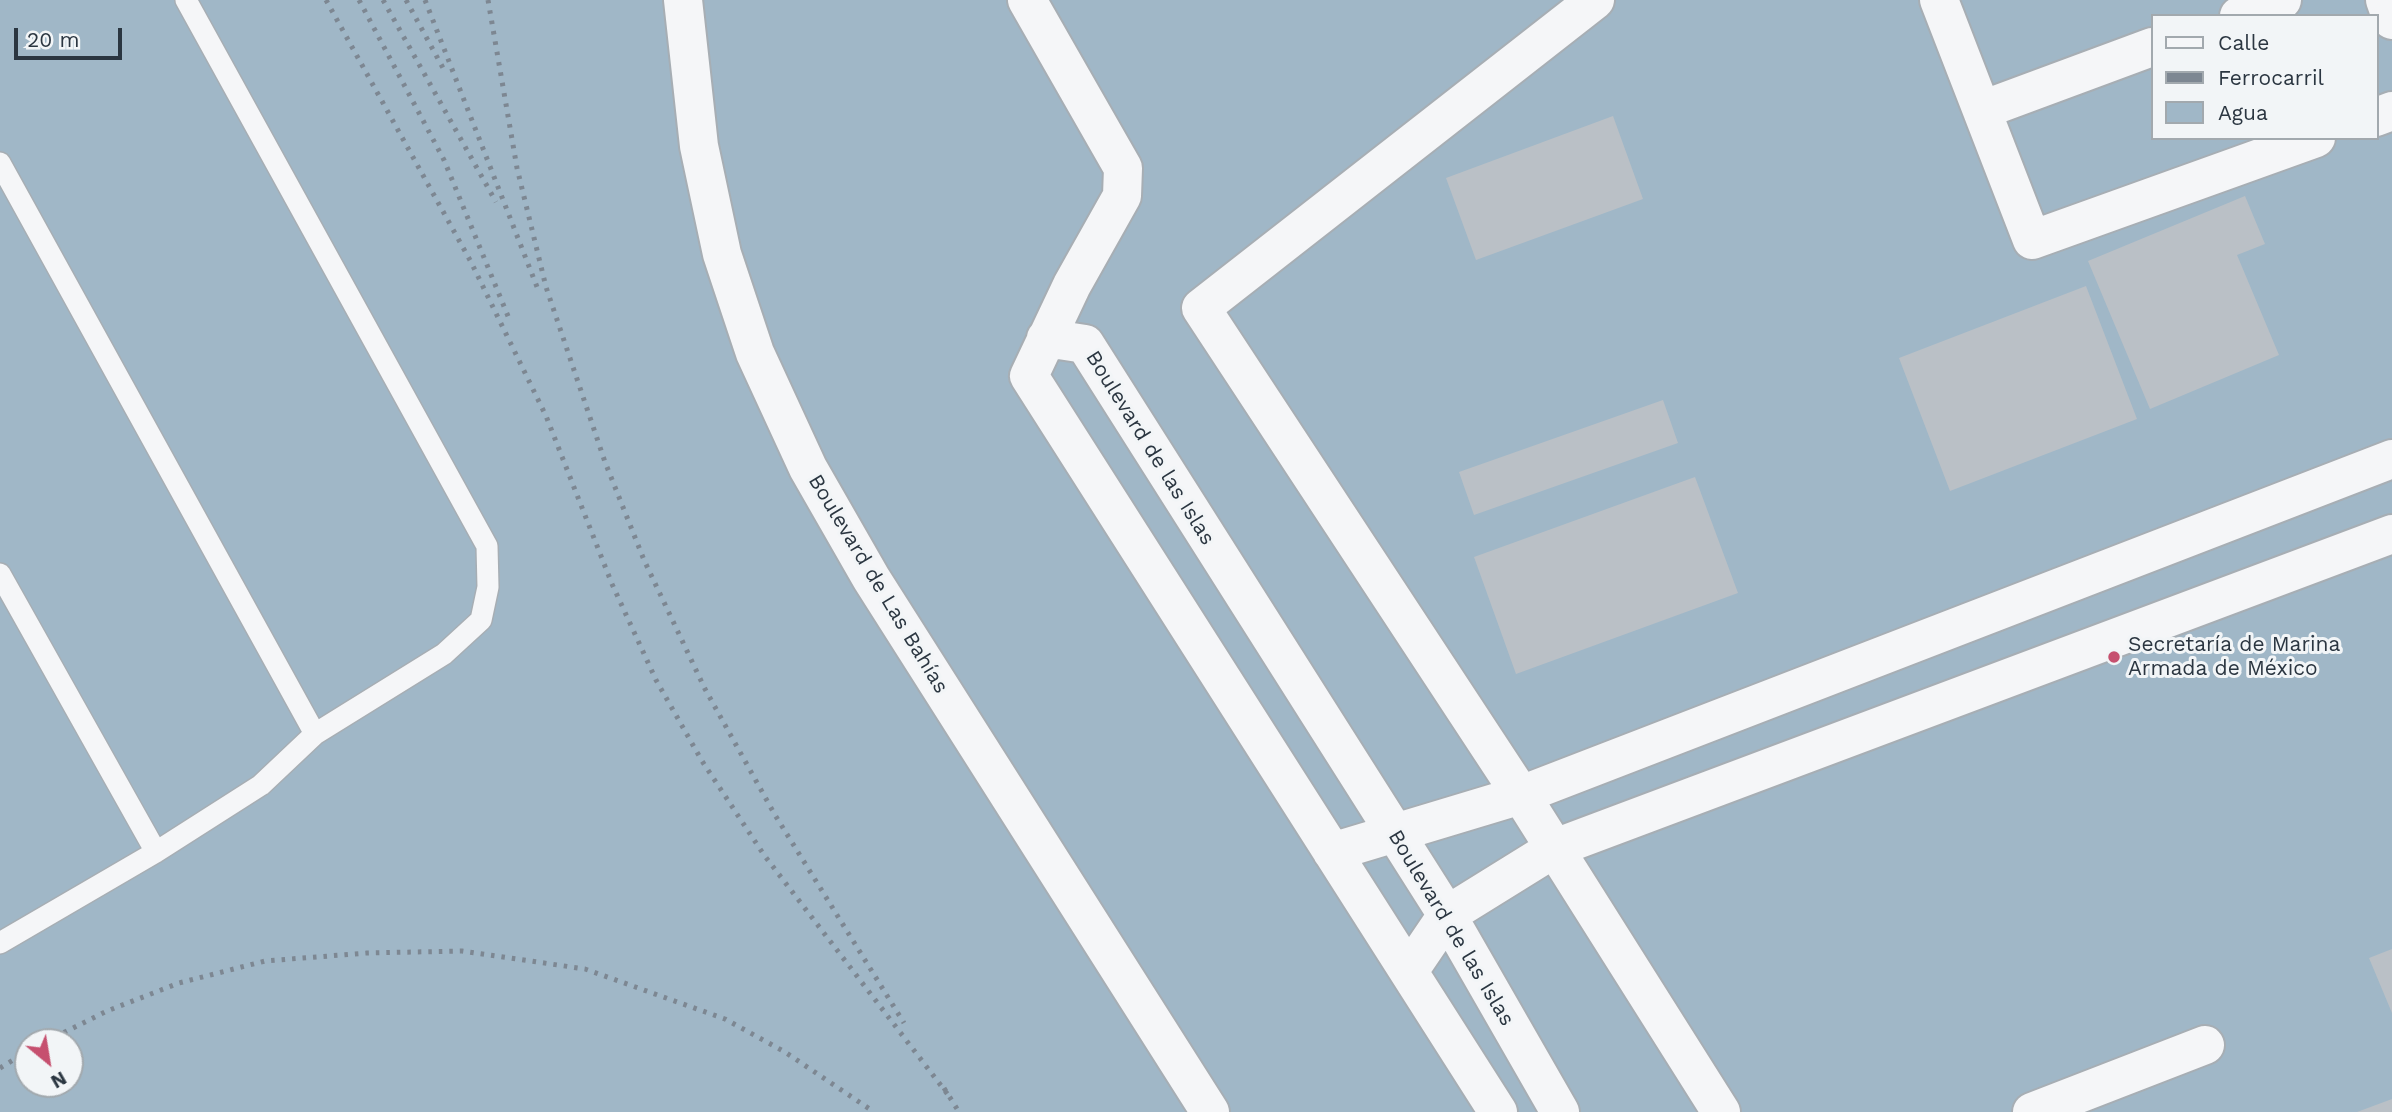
<!DOCTYPE html>
<meta charset="utf-8">
<style>
body{margin:0}
#map{position:relative;width:2392px;height:1112px;overflow:hidden;background:#e2e6ea;font-family:"Work Sans",sans-serif}
canvas{display:block}
.legend{position:absolute;left:2151px;top:14px;width:228px;height:126px;box-sizing:border-box;background:#f2f5f7;border:2px solid #a2a9ae;margin:0;padding:9px 12px;list-style:none;font-size:21px;color:#2b3641}
.legend li{display:flex;align-items:center;gap:14px;height:35px}
.legend b{width:35px;border:2px solid #a2a9ae}
.north{position:absolute;left:14px;top:1028px;width:70px;height:70px;box-sizing:border-box;background:#f2f5f7;border:2px solid #a2a9ae;border-radius:50%;rotate:150deg;font-size:19px;font-weight:700;line-height:28px;text-align:center;color:#2b3641}
.north::after{content:'';display:block;margin:auto;width:24px;height:32px;background:#c6506f;clip-path:polygon(50% 0,100% 100%,50% 72%,0 100%)}
.scale{position:absolute;left:14px;top:28px;width:108px;height:32px;box-sizing:border-box;border:4px solid #2b3641;border-top:0;padding-left:9px;font-size:21px;line-height:24px;white-space:nowrap;color:#2b3641;-webkit-text-stroke:5px #f2f5f7;paint-order:stroke}
</style>
<div id="map">
<canvas width="2392" height="1112"></canvas>
<ul class="legend">
<li><b style="height:9px;background:#f5f6f8"></b>Calle</li>
<li><b style="height:9px;background:#7d8792"></b>Ferrocarril</li>
<li><b style="height:19px;background:#a0b7c7"></b>Agua</li>
</ul>
<div class="north">N</div>
<div class="scale">20 m</div>
</div>
<script>
const c = document.querySelector('canvas').getContext('2d');
c.lineJoin = 'round';
function fill(path, color) { c.fillStyle = color; c.fill(path, 'evenodd'); }
const toPath = rows => new Path2D(rows.map(r => 'M' + r).join(''));
function trace(path, color, width, dash) { c.strokeStyle = color; c.lineWidth = width; c.lineCap = dash ? 'butt' : 'round'; c.setLineDash(dash || []); c.stroke(path); }
function write(font, color, halo, rows, align = 'center') {
  c.font = font + ' "Work Sans",sans-serif'; c.lineWidth = 6; c.setLineDash([]); c.textBaseline = 'middle'; c.strokeStyle = halo; c.fillStyle = color; for (const [text, x, y, turn = 0] of rows) {
    c.save(); c.translate(x, y); c.rotate((+turn || 0) * Math.PI / 180); c.textAlign = isNaN(turn) ? turn : align; if (halo) c.strokeText(text, 0, 0); c.fillText(text, 0, 0); c.restore();
  }
}
const water = toPath([
 [0,0,2392,0,2392,1112,0,1112],
 [2152,16,2376,16,2376,138,2152,138],
 [28,1042,70,1042,70,1084,28,1084]
]);
const building = toPath([
 [1613,116,1643,199,1476,260,1446,178],
 [2245,196,2265,244,2237,255,2279,355,2150,409,2088,261],
 [2086,286,2137,419,1950,491,1899,358],
 [1663,400,1678,443,1474,515,1459,472],
 [1695,477,1738,593,1516,674,1474,557],
 [2392,949,2392,1013,2369,958],
 [2392,1099,2392,1112,2357,1112]
]);
const lane = toPath([
 [0,163,315,734,444,654,481,620,488,587,487,546,186,0],
 [0,574,156,852],
 [0,943,156,852,261,785,315,734]
]);
const street = toPath([
 [683,0,699,146,722,254,755,353,808,468,871,578,1210,1112],
 [1027,0,1123,168,1122,196,1072,285,1029,376,1498,1112],
 [1595,0,1201,308,1521,795,1721,1112],
 [1939,0,2032,240,2316,138],
 [2385,0,2392,20],
 [2239,16,2282,0],
 [1982,110,2152,47],
 [2376,117,2392,111],
 [1046,338,1085,344,1447,915,1560,1112],
 [1332,852,1521,795,2392,459],
 [1409,971,1447,915,1555,848,2392,534],
 [2032,1112,2205,1045]
]);
const rail = toPath([
 [326,0,471,262,546,416,612,584,656,680,702,761,764,855,949,1096],
 [359,0,444,160,510,321],
 [383,0,496,202],
 [406,0,443,68],
 [425,0,539,292],
 [488,0,517,168,546,287,605,462,644,560,705,689,775,815,904,1023],
 [45,1042,107,1011,179,983,265,961,367,953,462,951,585,969,725,1019,785,1052,874,1112],
 [0,1068,28,1051],
 [944,1088,959,1112]
]);
const markers = [
 [2114,657,7,"#c6506f"]
];
const streetNames = [
 ["Boulevard de las Islas",1150,448,58],
 ["Boulevard de Las Bahías",878,584,59],
 ["Boulevard de las Islas",1451,928,59]
];
const poiNames = [
 ["Secretaría de Marina",2128,645],
 ["Armada de México",2128,669]
];
fill(water, '#a0b7c7');
fill(building, '#bac0c6');
trace(lane, '#a7aeb4', 24);
trace(street, '#a7aeb4', 42);
trace(lane, '#f5f6f8', 21);
trace(street, '#f5f6f8', 38);
trace(rail, '#7d8792', 5, [3.5, 7]);
for (const [x, y, r, color] of markers) { const dot = new Path2D(); dot.arc(x, y, r, 0, 2 * Math.PI); c.fillStyle = color; c.fill(dot); trace(dot, '#f2f5f7', 2.5); }
write('21px', '#2b3641', '#f2f5f7', streetNames);
write('21px', '#2b3641', '#f2f5f7', poiNames, 'left');
</script>
